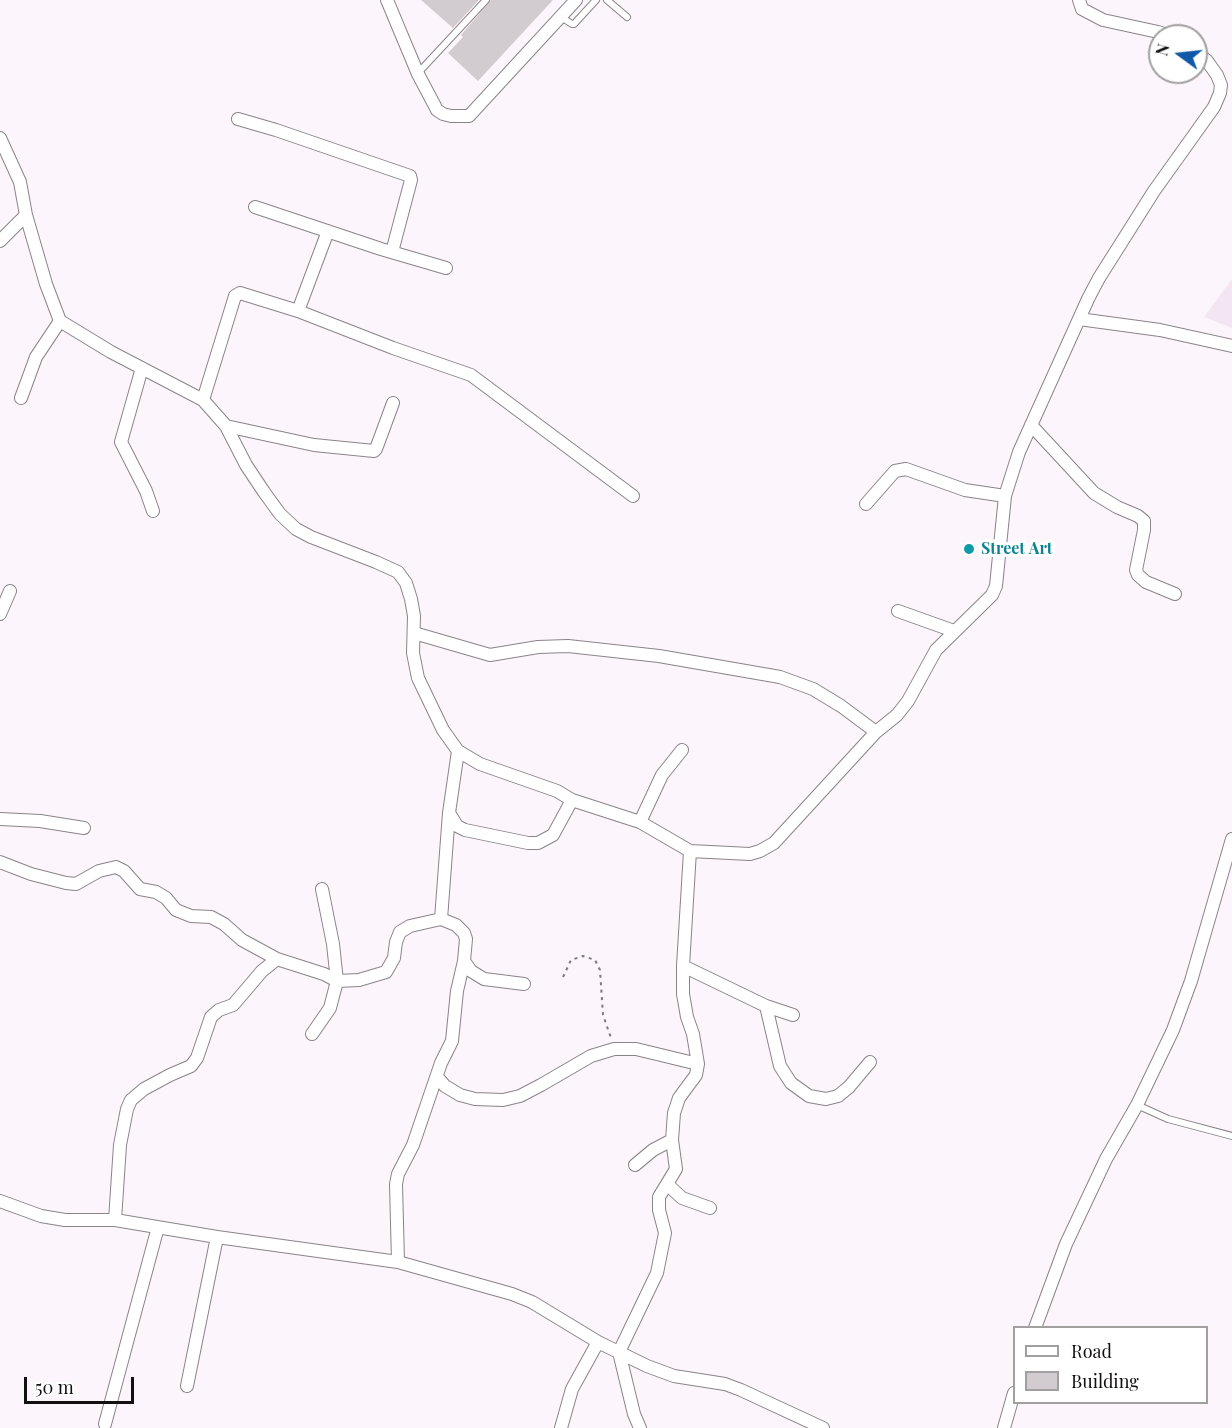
<!DOCTYPE html>
<style>
body{margin:0}
#map{position:relative;width:1232px;height:1428px;overflow:hidden;background:#fcf5fb;font-family:"Playfair Display",serif}
canvas{display:block}
.legend{position:absolute;left:1013px;top:1326px;width:195px;height:78px;box-sizing:border-box;background:#fff;border:2px solid #a19fa0;margin:0;padding:8px 10px;list-style:none;font-size:18px;color:#131012}
.legend li{display:flex;align-items:center;gap:12px;height:30px}
.legend b{width:30px;border:2px solid #a19fa0}
.north{position:absolute;left:1148px;top:24px;width:60px;height:60px;box-sizing:border-box;background:#fff;border:2px solid #a19fa0;border-radius:50%;rotate:285deg;font-size:16px;font-weight:700;line-height:24px;text-align:center;color:#131012}
.north::after{content:'';display:block;margin:auto;width:21px;height:27px;background:#0f59a8;clip-path:polygon(50% 0,100% 100%,50% 72%,0 100%)}
.scale{position:absolute;left:24px;top:1377px;width:110px;height:27px;box-sizing:border-box;border:3px solid #131012;border-top:0;padding-left:8px;font-size:18px;line-height:21px;white-space:nowrap;color:#131012;-webkit-text-stroke:4px #fff;paint-order:stroke}
</style>
<div id="map">
<canvas width="1232" height="1428"></canvas>
<ul class="legend">
<li><b style="height:8px;background:#fff"></b>Road</li>
<li><b style="height:16px;background:#d2cbcf"></b>Building</li>
</ul>
<div class="north">N</div>
<div class="scale">50 m</div>
</div>
<script>
const c = document.querySelector('canvas').getContext('2d');
c.lineJoin = 'round';
function fill(path, color) { c.fillStyle = color; c.fill(path, 'evenodd'); }
const toPath = rows => new Path2D(rows.map(r => 'M' + r).join(''));
function trace(path, color, width, dash) { c.strokeStyle = color; c.lineWidth = width; c.lineCap = dash ? 'butt' : 'round'; c.setLineDash(dash || []); c.stroke(path); }
function write(font, color, halo, rows, align = 'center') {
  c.font = font + ' "Playfair Display",serif'; c.lineWidth = 6; c.setLineDash([]); c.textBaseline = 'middle'; c.strokeStyle = halo; c.fillStyle = color; for (const [text, x, y, turn = 0] of rows) {
    c.save(); c.translate(x, y); c.rotate((+turn || 0) * Math.PI / 180); c.textAlign = isNaN(turn) ? turn : align; if (halo) c.strokeText(text, 0, 0); c.fillText(text, 0, 0); c.restore();
  }
}
const built = toPath([
 [1232,279,1232,328,1204,317]
]);
const building = toPath([
 [421,0,479,0,453,28],
 [491,0,553,0,478,81,448,53,463,37,461,35]
]);
const path = toPath([
 [563,977,571,960,583,956,595,960,600,970,603,1015,611,1038]
]);
const lane = toPath([
 [607,0,627,17],
 [561,17,572,24,574,24,596,0],
 [418,73,486,0],
 [1137,1105,1168,1119,1232,1136]
]);
const street = toPath([
 [387,0,418,74,437,110,443,114,451,116,469,116,576,0],
 [1079,0,1082,9,1103,20,1158,32,1169,36],
 [238,119,276,130,410,176,411,180,392,252],
 [0,138,20,182,26,215,46,284,60,321,111,352,203,400,226,426,246,465,264,492,280,514,296,529,311,537,376,562,398,572,406,583,411,599,414,616,413,653,418,678,443,730,458,751,480,764,557,791,572,800,640,822,690,851,750,854,760,851,774,843,876,732,897,715,908,701,936,650,992,595,996,586,1005,496,1019,452,1088,299,1099,278,1154,191,1214,107,1220,93,1221,85,1217,75,1207,61,1196,52],
 [255,207,381,249,446,268],
 [0,241,26,215],
 [298,311,328,231],
 [1079,319,1160,330,1232,346],
 [142,368,121,442,146,491,153,511],
 [21,398,36,357,60,321],
 [203,400,235,296,240,293,298,311,393,348,471,375,633,496],
 [1031,425,1094,493,1117,507,1138,516,1144,521,1144,530,1136,570,1138,575,1146,582,1175,594],
 [226,426,314,445,374,451,376,449,393,403],
 [866,504,895,471,906,469,965,490,1005,496],
 [898,611,954,631],
 [0,614,10,591],
 [414,633,490,655,538,647,568,646,659,656,780,677,813,689,841,706,876,732],
 [449,813,457,826,465,830,528,843,538,843,553,835,572,800],
 [0,819,40,821,84,828],
 [640,822,662,775,682,750],
 [0,862,31,874,66,883,76,884,99,871,116,867,124,871,140,889,156,892,166,898,176,910,191,916,211,917,224,924,242,940,277,959,324,974,337,981,359,980,386,972,394,958,396,942,400,932,410,926,441,919],
 [464,961,471,971,484,979,524,984],
 [683,966,766,1006,793,1015],
 [766,1006,780,1066,791,1083,809,1096,826,1099,838,1096,849,1087,870,1062],
 [312,1034,330,1008,337,981,333,944,322,889],
 [437,1077,445,1086,460,1095,475,1099,503,1100,520,1096,541,1085,591,1056,614,1049,636,1049,698,1064],
 [635,1165,653,1150,672,1140],
 [667,1184,682,1198,710,1208],
 [0,1201,41,1216,65,1220,115,1220,217,1237,398,1262,512,1294,532,1302,598,1342,647,1366,674,1376,725,1384,741,1390,823,1428],
 [115,1220,120,1145,127,1109,131,1100,144,1089,170,1075,191,1066,197,1058,211,1017,219,1010,233,1005,262,971,277,959],
 [398,1262,396,1184,398,1174,413,1145,441,1063,452,1041,457,991,464,961,466,939,464,933,456,925,441,919,449,813,458,751],
 [1035,1328,1066,1244,1106,1159,1137,1105,1173,1030,1191,981,1232,839],
 [187,1386,217,1237],
 [105,1424,158,1227],
 [561,1428,572,1389,598,1342],
 [640,1428,634,1414,619,1352,657,1273,665,1233,659,1210,659,1197,676,1169,672,1140,674,1113,679,1098,696,1075,698,1064,693,1034,687,1017,683,994,683,966,690,851],
 [1004,1428,1014,1393]
]);
const markers = [
 [969,549,6,"#0f9aa8"]
];
const cultureNames = [
 ["Street Art",981,549]
];
fill(built, '#f3e6f2');
fill(building, '#d2cbcf');
trace(lane, '#8a8489', 8);
trace(street, '#8a8489', 14);
trace(path, '#7d787c', 2, [3, 4.5]);
trace(lane, '#fff', 6);
trace(street, '#fff', 12);
for (const [x, y, r, color] of markers) { const dot = new Path2D(); dot.arc(x, y, r, 0, 2 * Math.PI); c.fillStyle = color; c.fill(dot); trace(dot, '#fff', 2); }
write('bold 16px', '#0d838f', '#fff', cultureNames, 'left');
</script>
